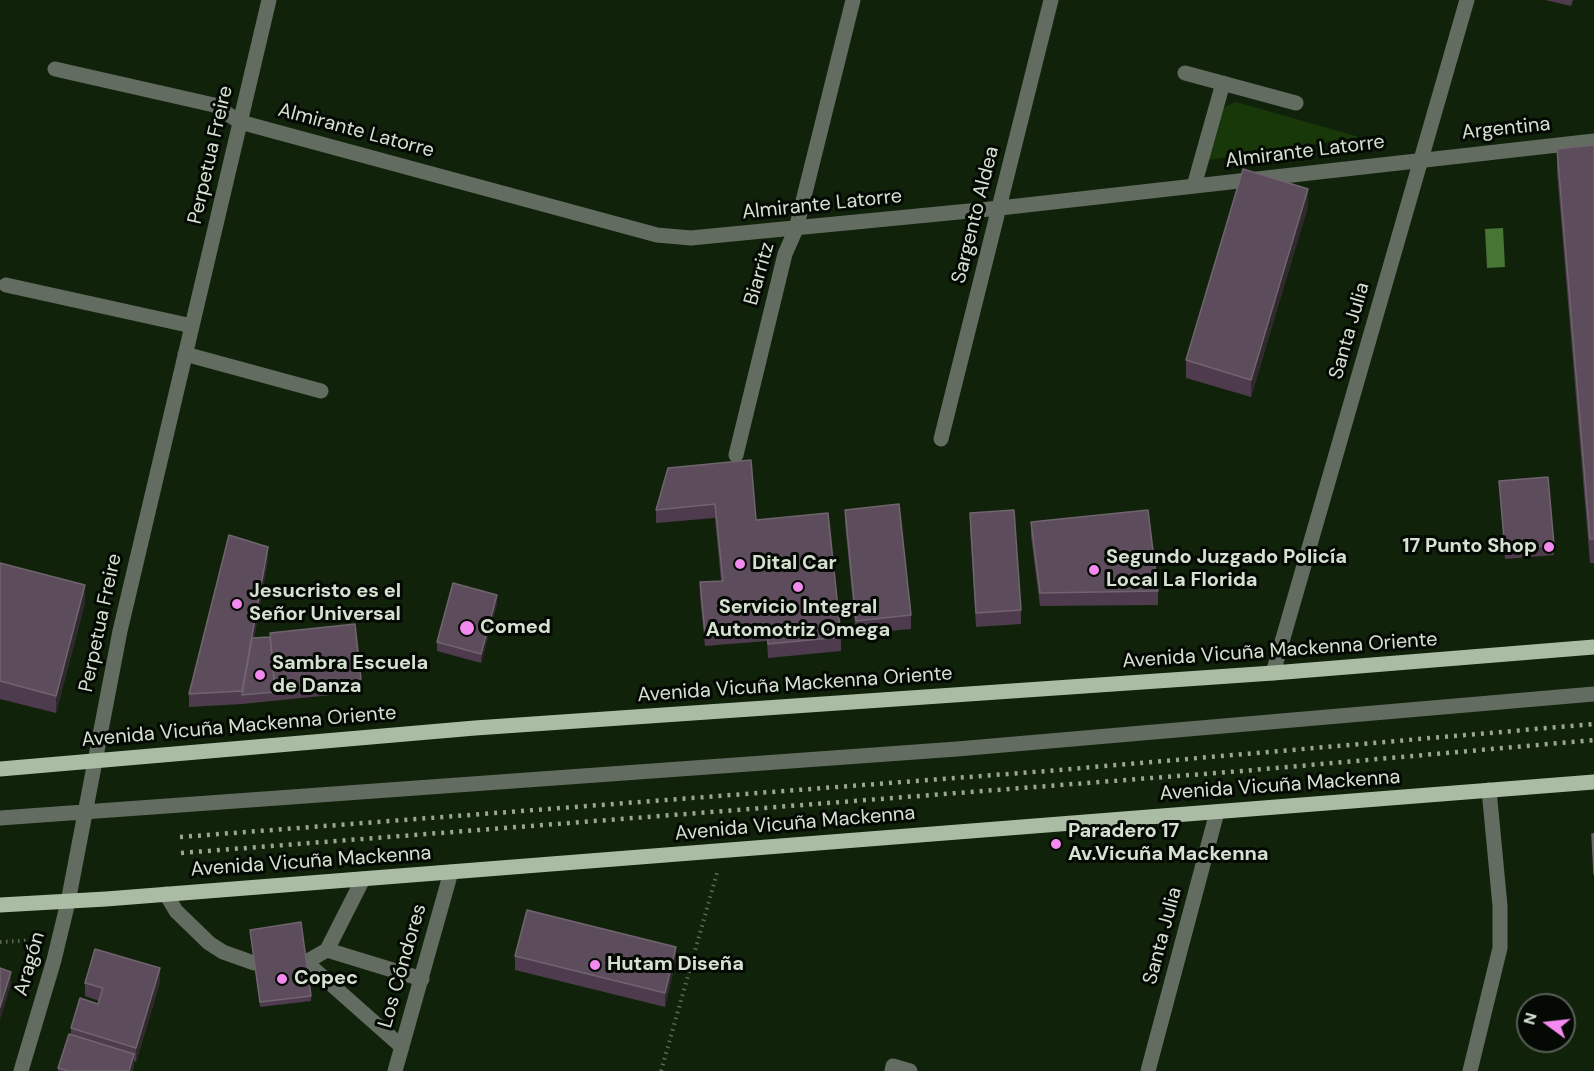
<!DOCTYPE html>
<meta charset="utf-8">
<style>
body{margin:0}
#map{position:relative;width:1594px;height:1071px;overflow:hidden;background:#11220b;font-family:"DM Sans",sans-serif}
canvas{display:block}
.north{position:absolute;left:1516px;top:993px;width:60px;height:60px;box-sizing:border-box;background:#040903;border:2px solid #585f56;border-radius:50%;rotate:285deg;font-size:16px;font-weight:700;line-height:24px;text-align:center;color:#d6e1d2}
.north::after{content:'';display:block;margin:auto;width:21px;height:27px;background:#f489f0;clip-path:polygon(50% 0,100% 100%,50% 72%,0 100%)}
</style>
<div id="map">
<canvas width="1594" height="1071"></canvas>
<div class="north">N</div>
</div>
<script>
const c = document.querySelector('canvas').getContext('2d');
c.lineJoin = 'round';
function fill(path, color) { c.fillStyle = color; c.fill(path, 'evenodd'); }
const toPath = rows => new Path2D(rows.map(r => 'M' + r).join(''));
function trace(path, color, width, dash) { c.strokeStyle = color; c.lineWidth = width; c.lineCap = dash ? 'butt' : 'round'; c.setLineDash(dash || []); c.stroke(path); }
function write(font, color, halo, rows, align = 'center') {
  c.font = font + ' "DM Sans",sans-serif'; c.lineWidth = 6; c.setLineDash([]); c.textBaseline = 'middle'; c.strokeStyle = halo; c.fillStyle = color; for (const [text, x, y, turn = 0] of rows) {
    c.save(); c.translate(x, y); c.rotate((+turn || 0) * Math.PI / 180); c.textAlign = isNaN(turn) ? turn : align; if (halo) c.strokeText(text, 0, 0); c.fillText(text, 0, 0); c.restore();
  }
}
const green = toPath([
 [1236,102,1359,137,1208,160,1222,108]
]);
const water = toPath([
 [1503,228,1505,267,1487,268,1485,229]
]);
const path = toPath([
 [0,942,37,940],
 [661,1071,717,873]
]);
const minor = toPath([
 [55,69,214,105,240,122,657,235,691,238,1000,208,1594,141],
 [1185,73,1296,103],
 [1194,186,1223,83],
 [6,285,192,326],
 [185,354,321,391],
 [941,439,1051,0],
 [736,455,785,254,796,229,853,0],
 [1273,673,1467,0],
 [0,818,957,749,1594,694],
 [363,879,327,950,306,962,402,1047],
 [166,894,176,911,209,943,223,952,254,963],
 [327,950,422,979],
 [21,1071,54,960,68,902,120,631,269,0],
 [395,1071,451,872],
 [892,1071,893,1066,910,1071],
 [1148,1071,1217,812],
 [1470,1071,1500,948,1500,906,1489,790]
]);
const major = toPath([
 [0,769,475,728,1273,673,1594,647],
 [0,905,106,899,1594,782]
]);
const rail = toPath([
 [180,837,1047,771,1594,724],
 [181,853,1242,771,1594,740]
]);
const wall = toPath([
 [1545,0,1573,0,1571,6],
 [1594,145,1594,563,1590,563,1557,172,1557,149],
 [1308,206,1251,397,1186,378,1186,360],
 [668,468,756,520,841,637,841,651,768,658,767,641,705,646,700,596,700,582,721,581,715,518,656,523,656,510],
 [1499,481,1554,545,1554,555,1505,559],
 [845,510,911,615,911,629,856,634,845,523],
 [970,513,1021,610,1021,624,976,627,970,527],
 [1031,522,1158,591,1158,605,1040,606,1031,536],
 [268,560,254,638,361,679,361,692,242,704,189,707,189,694],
 [0,563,85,603,56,713,0,699],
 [497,604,481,663,437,651,437,642],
 [250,930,311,996,311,1001,260,1007],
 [515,956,676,960,665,1007,515,970],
 [160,982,136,1062,134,1061,133,1071,58,1071,58,1068,71,1035,71,1028,98,1004,99,1001,85,996,85,983]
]);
const shadedWall = toPath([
 [1308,189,1308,206,1251,397,1251,380],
 [268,547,268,560,244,695,242,695],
 [85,585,85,603,56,713,56,696],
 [497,595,497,604,481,663,481,654],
 [676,947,676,960,665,1007,665,993],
 [160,968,160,982,136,1062,136,1048],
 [11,972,11,985,0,1020,0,1007],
 [134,1054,134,1068,133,1071,129,1071]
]);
const building = toPath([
 [1594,145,1594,539,1590,539,1557,149,1594,145],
 [1243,169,1308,189,1251,380,1186,360,1243,169],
 [751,460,756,520,828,513,841,637,768,644,767,627,705,633,700,582,723,581,715,504,656,510,668,468,751,460],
 [1548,477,1554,545,1505,550,1499,481,1548,477],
 [899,504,911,615,856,621,845,510,899,504],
 [1014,510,1021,610,976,613,970,513,1014,510],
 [1148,510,1158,591,1040,593,1031,522,1148,510],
 [229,535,268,547,242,691,189,694,229,535],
 [0,563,85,585,56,696,0,681,0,563],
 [453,583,497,595,481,654,437,642,453,583],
 [355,624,361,679,275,688,270,633,355,624],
 [270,637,275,692,242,695,252,638,270,637],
 [1592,834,1594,834,1594,874,1592,834],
 [527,910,676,947,665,993,515,956,527,910],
 [301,922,311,996,260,1002,250,930,301,922],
 [95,949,160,968,136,1048,71,1028,80,998,98,1004,103,988,85,983,95,949],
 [0,968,11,972,0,1007,0,968],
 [69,1034,134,1054,129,1071,68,1071,58,1068,69,1034]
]);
const markers = [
 [1549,547,6,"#f489f0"],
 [740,564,6,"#f489f0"],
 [1094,570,6,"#f489f0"],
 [798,587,6,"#f489f0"],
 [237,604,6,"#f489f0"],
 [467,628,8,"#f489f0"],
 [260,675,6,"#f489f0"],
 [1056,844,6,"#f489f0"],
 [595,965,6,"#f489f0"],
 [282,979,6,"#f489f0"]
];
const streetNames = [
 ["Argentina",1506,129,-6],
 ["Almirante Latorre",356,131,15],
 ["Almirante Latorre",1305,152,-7],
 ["Perpetua Freire",211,155,-77],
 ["Almirante Latorre",822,205,-6],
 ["Sargento Aldea",976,215,-76],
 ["Biarritz",760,274,-74],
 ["Santa Julia",1350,331,-74],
 ["Perpetua Freire",101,623,-78],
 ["Avenida Vicuña Mackenna Oriente",1280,651,-4],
 ["Avenida Vicuña Mackenna Oriente",795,685,-4],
 ["Avenida Vicuña Mackenna Oriente",239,727,-5],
 ["Avenida Vicuña Mackenna",1280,786,-4],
 ["Avenida Vicuña Mackenna",795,824,-5],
 ["Avenida Vicuña Mackenna",311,862,-4],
 ["Santa Julia",1163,936,-75],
 ["Aragón",30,964,-74],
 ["Los Cóndores",403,966,-74]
];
const poiNames = [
 ["17 Punto Shop",1537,547,"right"],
 ["Segundo Juzgado Policía",1106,558],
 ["Local La Florida",1106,581],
 ["Dital Car",752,564],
 ["Jesucristo es el",249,592],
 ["Señor Universal",249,615],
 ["Servicio Integral",798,608,"center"],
 ["Automotriz Omega",798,631,"center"],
 ["Comed",480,628],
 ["Sambra Escuela",272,664],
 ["de Danza",272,687],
 ["Paradero 17",1068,832],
 ["Av.Vicuña Mackenna",1068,855],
 ["Hutam Diseña",607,965],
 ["Copec",294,979]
];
fill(green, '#19380a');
fill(water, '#467534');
trace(path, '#5b6955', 4, [1.5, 4.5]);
trace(minor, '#636c60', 15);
trace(major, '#aabda4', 15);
trace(rail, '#9aa796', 4.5, [3, 6]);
fill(wall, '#4e3b4d');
fill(shadedWall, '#30292d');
fill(building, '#5d4c5b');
trace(building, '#70646e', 1.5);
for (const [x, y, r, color] of markers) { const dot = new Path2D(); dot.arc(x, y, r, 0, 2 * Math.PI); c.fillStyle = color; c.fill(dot); trace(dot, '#040903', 2); }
write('20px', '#d6e1d2', '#040903', streetNames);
write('bold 20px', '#d6e1d2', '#040903', poiNames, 'left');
</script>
